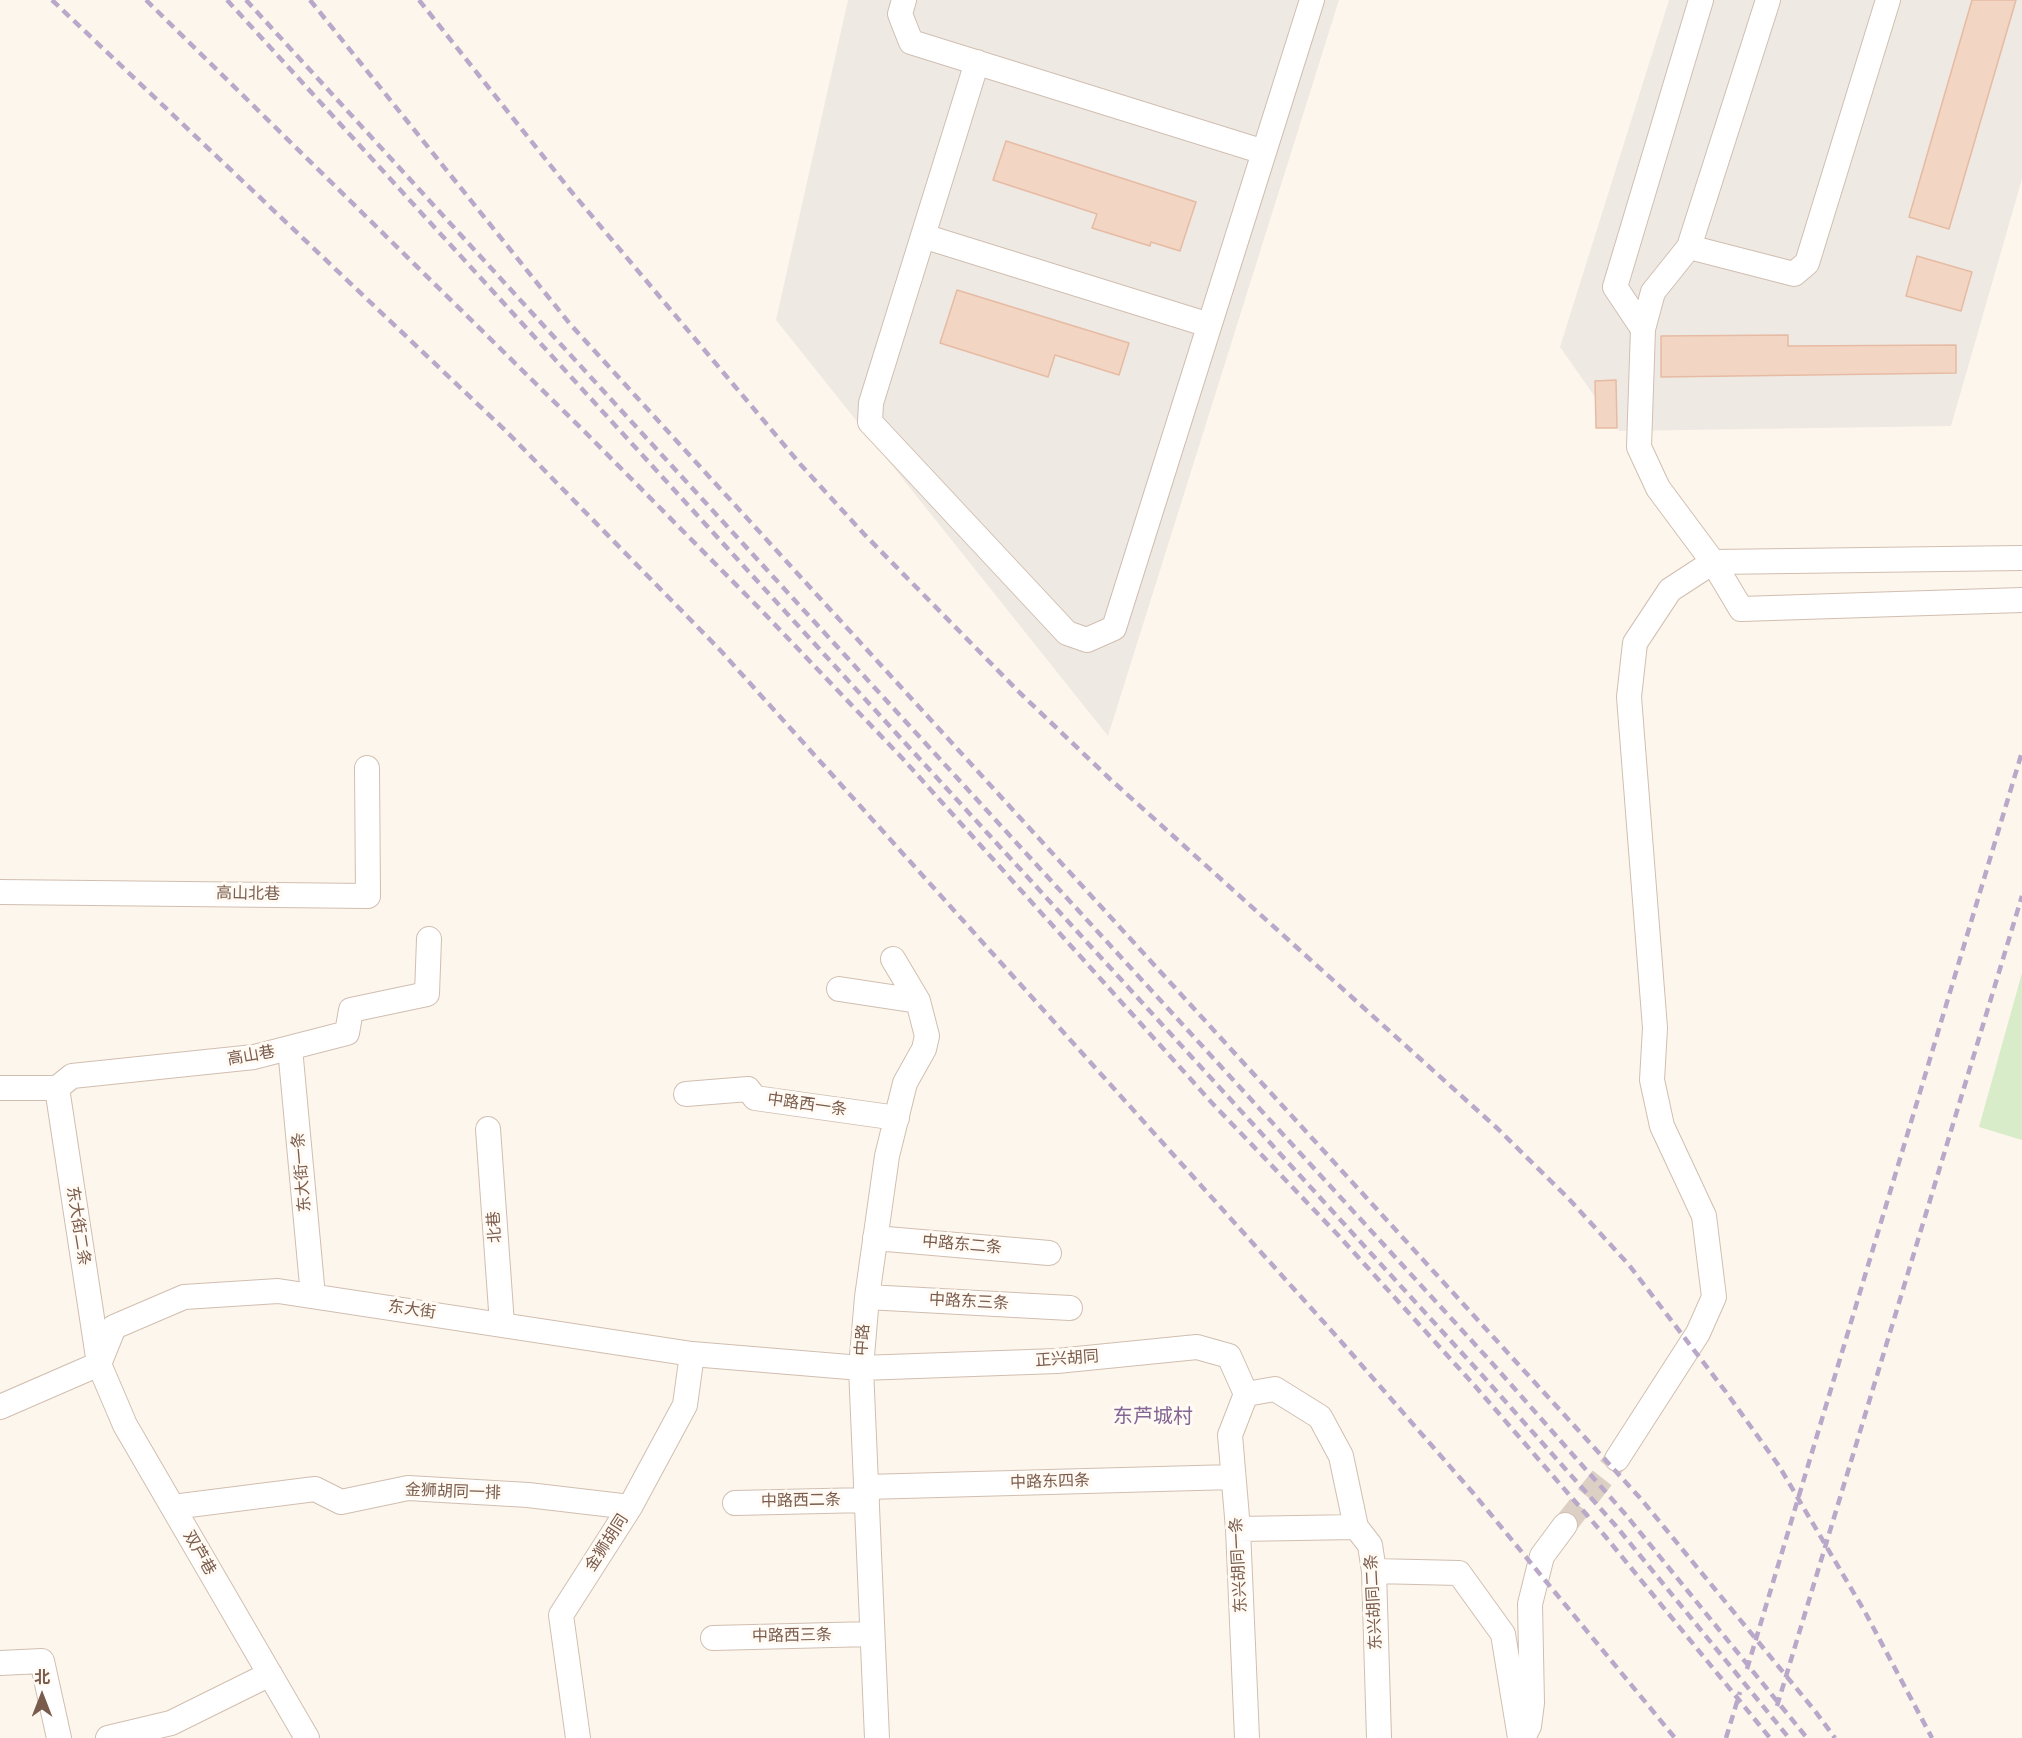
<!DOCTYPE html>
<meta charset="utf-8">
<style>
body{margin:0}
#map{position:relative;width:2022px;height:1738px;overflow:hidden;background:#fdf6ec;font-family:"Fira Sans Condensed","Noto Sans SC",sans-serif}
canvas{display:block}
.north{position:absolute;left:12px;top:1666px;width:60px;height:60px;-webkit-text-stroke:4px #fffaf3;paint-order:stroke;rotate:0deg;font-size:16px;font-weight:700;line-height:24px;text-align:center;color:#7a5c4d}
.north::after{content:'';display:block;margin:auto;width:21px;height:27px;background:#7a5c4d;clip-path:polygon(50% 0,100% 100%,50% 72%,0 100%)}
</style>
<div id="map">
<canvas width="2022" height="1738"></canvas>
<div class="north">北</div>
</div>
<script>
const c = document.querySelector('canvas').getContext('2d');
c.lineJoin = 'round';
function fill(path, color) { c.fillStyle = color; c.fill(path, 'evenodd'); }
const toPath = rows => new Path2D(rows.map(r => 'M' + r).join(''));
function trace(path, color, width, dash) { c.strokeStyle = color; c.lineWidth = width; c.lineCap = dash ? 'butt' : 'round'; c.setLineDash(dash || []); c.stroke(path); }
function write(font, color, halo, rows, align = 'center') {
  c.font = font + ' "Fira Sans Condensed","Noto Sans SC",sans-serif'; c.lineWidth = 6; c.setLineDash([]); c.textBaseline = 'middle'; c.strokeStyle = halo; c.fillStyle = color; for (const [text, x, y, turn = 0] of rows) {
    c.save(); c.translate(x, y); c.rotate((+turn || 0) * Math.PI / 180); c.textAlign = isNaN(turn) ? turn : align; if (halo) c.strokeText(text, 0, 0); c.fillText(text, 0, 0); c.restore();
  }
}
const industrial = toPath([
 [848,0,1339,0,1108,736,776,320],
 [1669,0,2022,0,2022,179,1951,426,1619,431,1560,347]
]);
const green = toPath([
 [2022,973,2022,1140,1979,1127]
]);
const building = toPath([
 [1972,0,2016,0,1949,229,1909,217,1972,0],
 [1006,141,1196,202,1180,251,1151,242,1150,246,1092,228,1097,214,993,180,1006,141],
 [1917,256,1972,272,1961,311,1906,296,1917,256],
 [957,290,1129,343,1119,375,1055,355,1048,377,940,343,957,290],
 [1788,335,1788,346,1956,345,1956,373,1661,377,1661,336,1788,335],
 [1616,380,1617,428,1596,428,1595,381,1616,380]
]);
const minorTunnel = toPath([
 [1565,1525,1617,1459]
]);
const minor = toPath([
 [904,0,900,14,911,42,1264,152],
 [1768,0,1689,247,1653,292,1643,329,1639,447,1658,488,1713,562,1741,609,2022,600],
 [977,62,871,403,870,422,1067,633,1087,640,1114,628,1312,0],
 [923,236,1209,325],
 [1689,247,1794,274,1807,263,1888,0],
 [1643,329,1615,287,1701,0],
 [0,892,368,896,367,768],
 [839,989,918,1001],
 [290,1048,313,1296],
 [0,1088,57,1088,72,1076,254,1057,347,1033,351,1010,427,994,429,939],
 [57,1088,99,1364,125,1425,307,1738],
 [686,1094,748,1089,755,1098,897,1118],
 [488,1129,502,1324],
 [875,1238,1049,1253],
 [867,1297,1070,1308],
 [1246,1394,1275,1389,1320,1417,1341,1456,1356,1527,1370,1545,1374,1571,1379,1738],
 [1246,1394,1230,1435,1238,1529,1247,1738],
 [0,1407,99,1364,114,1327,184,1297,278,1291,692,1354,861,1368,1057,1361,1197,1347,1229,1356,1246,1394],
 [1617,1459,1698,1333,1714,1297,1704,1216,1662,1126,1652,1080,1655,1028,1629,697,1635,643,1670,590,1713,562,2022,558],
 [866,1487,1233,1477],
 [735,1503,867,1500],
 [173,1507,315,1489,341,1502,408,1488,528,1495,630,1507],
 [1238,1529,1356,1527],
 [1374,1571,1459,1573,1503,1634,1520,1738],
 [713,1638,872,1634],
 [0,1663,42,1661,59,1738],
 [1524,1736,1529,1726,1532,1703,1530,1604,1542,1556,1565,1525],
 [108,1738,171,1723,270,1674],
 [578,1738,561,1615,630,1507,685,1405,692,1354],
 [877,1738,861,1368,867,1297,887,1156,905,1083,924,1049,927,1036,918,1001,893,959]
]);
const rail = toPath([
 [52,0,507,432,721,651,1338,1338,1474,1494,1675,1738],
 [146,0,586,433,761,610,903,759,1213,1104,1338,1235,1475,1386,1605,1536,1770,1738],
 [227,0,1482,1375,1616,1526,1789,1738],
 [246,0,1492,1363,1626,1515,1807,1738],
 [310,0,570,324,1641,1499,1815,1711,1835,1738],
 [419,0,570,190,801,465,864,534,1020,693,1110,779,1497,1128,1569,1199,1629,1265,1726,1392,1779,1466,1865,1612,1932,1738],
 [1747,1669,2022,752],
 [1777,1706,2022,896],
 [1726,1738,1740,1692]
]);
const streetNames = [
 ["高山北巷",248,894,1],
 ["高山巷",251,1056,-10],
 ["中路西一条",807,1105,8],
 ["东大街一条",302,1172,-95],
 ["东大街二条",78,1226,81],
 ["北巷",495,1227,-94],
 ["中路东二条",962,1245,5],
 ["中路东三条",969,1302,3],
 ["东大街",412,1310,8],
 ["中路",863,1340,-86],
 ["正兴胡同",1067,1359,-4],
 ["中路东四条",1050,1482,-2],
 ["金狮胡同一排",453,1492,2],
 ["中路西二条",801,1501,-1],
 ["金狮胡同",607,1543,-57],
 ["双芦巷",199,1553,60],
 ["东兴胡同一条",1239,1565,-93],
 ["东兴胡同二条",1374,1602,-93],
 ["中路西三条",792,1636,-1]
];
const quarterNames = [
 ["东芦城村",1153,1417]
];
fill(industrial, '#efe9e4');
fill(green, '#d8ecc9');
fill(building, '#f3d5c3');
trace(building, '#e6bba3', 1.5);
trace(minorTunnel, '#dcd0c4', 24, [24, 12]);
trace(minor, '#d1beb0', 26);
trace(minor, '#fff', 24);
trace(rail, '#b9a8c9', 4.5, [9, 6]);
write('16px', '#7a5c4d', '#fffaf3', streetNames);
write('20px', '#846695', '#fffaf3', quarterNames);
</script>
